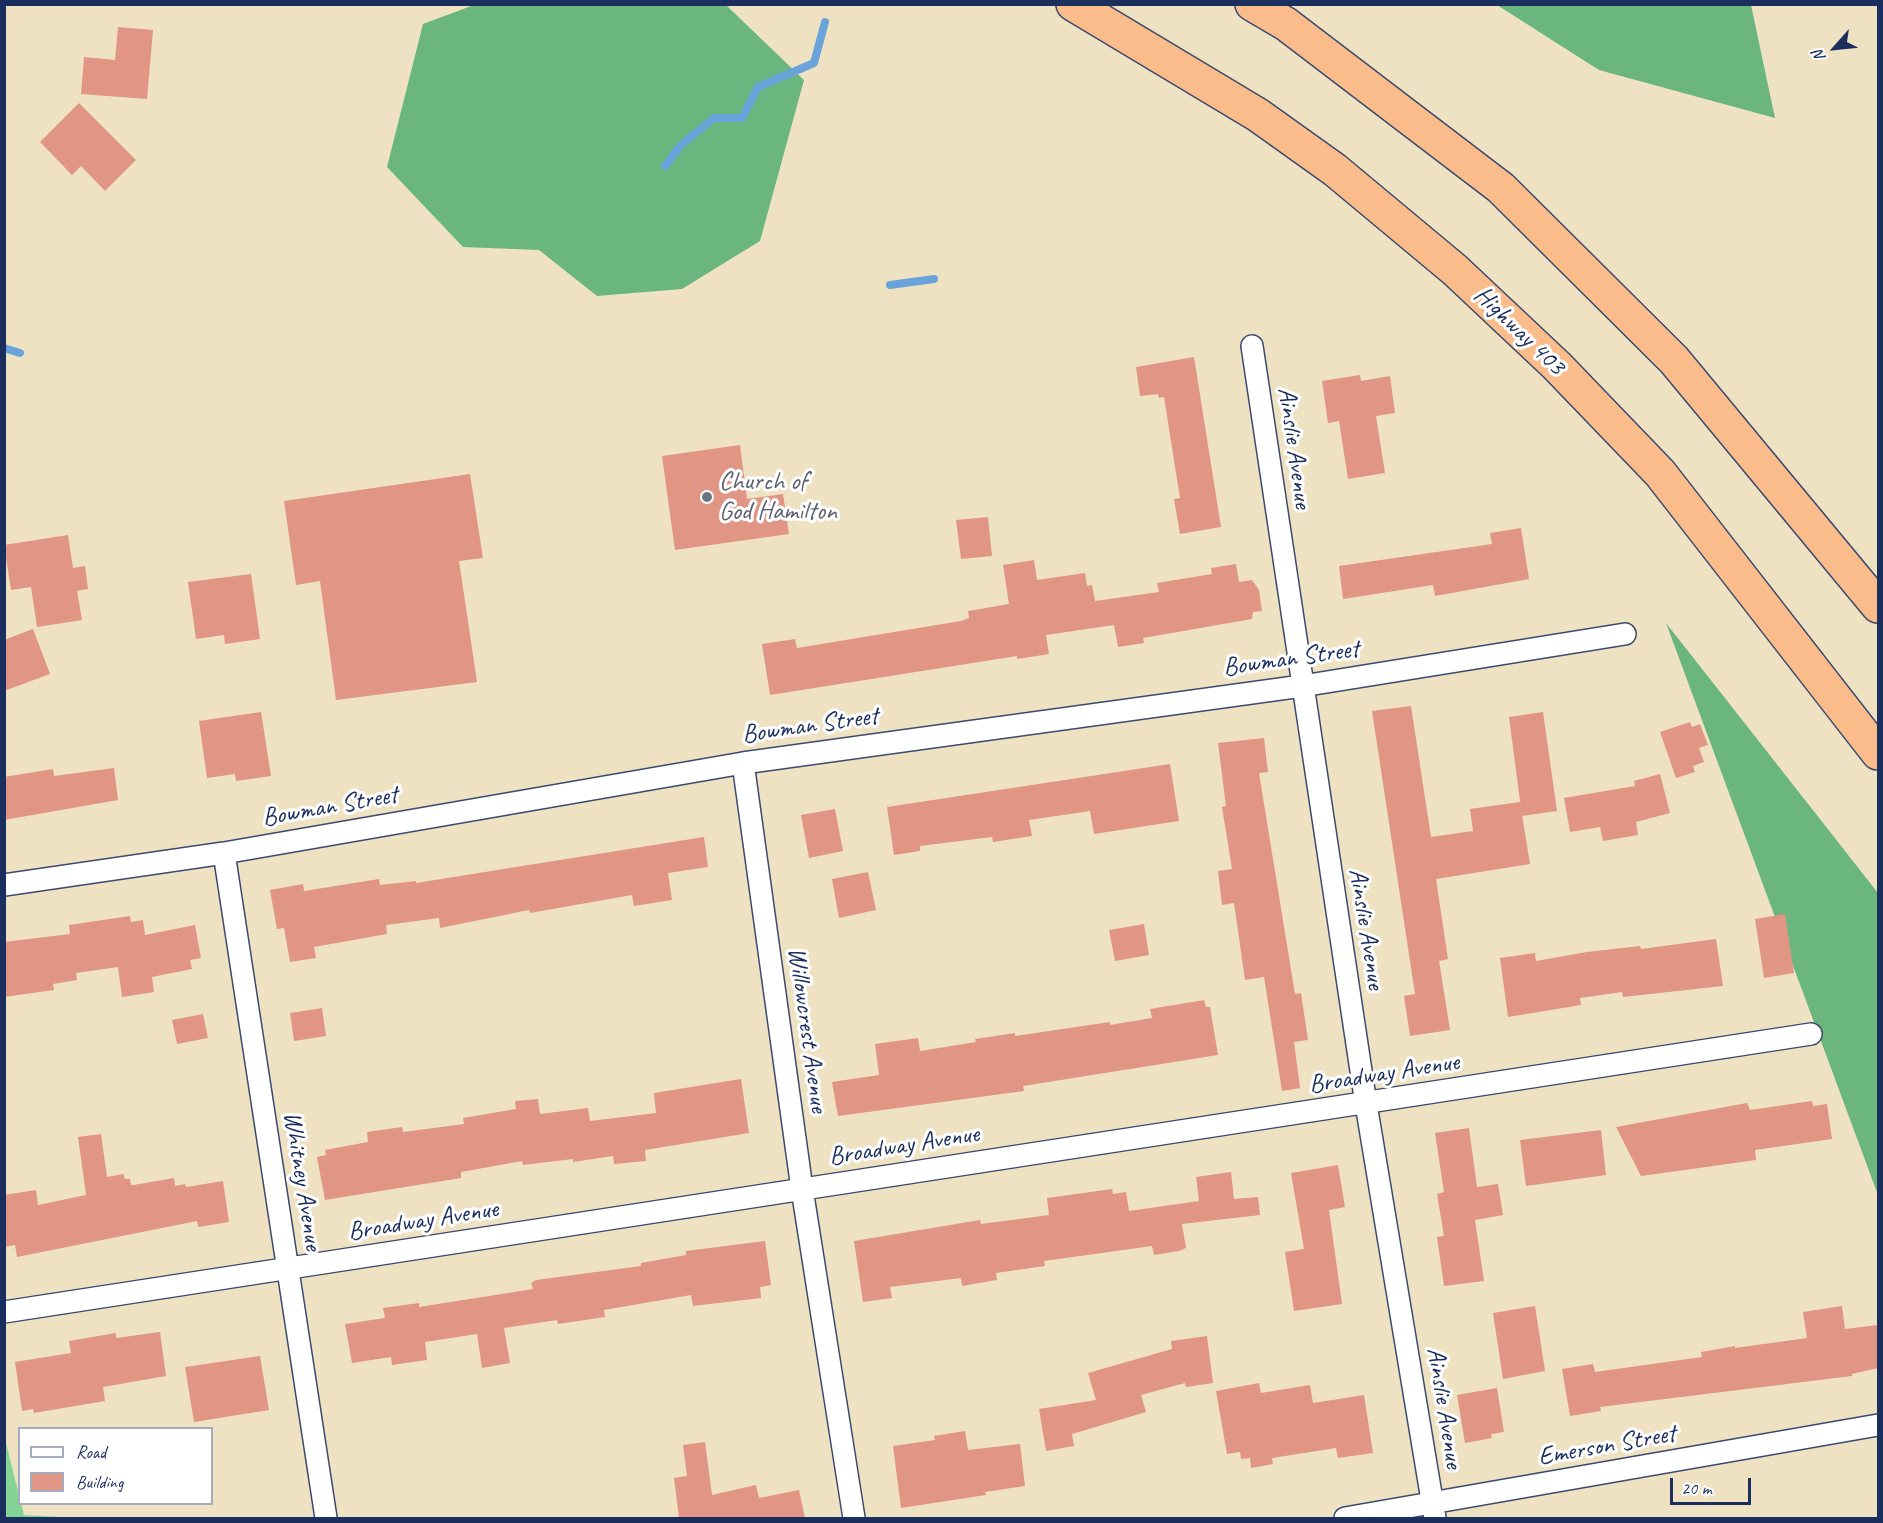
<!DOCTYPE html>
<style>
body{margin:0}
#map{position:relative;width:1883px;height:1523px;overflow:hidden;background:#eee2c2;font-family:Caveat,sans-serif}
canvas{display:block}
.frame{position:absolute;inset:0;border:6px solid #1b2f5e;pointer-events:none}
.legend{position:absolute;left:18px;top:1427px;width:195px;height:78px;box-sizing:border-box;background:#fff;border:2px solid #a4acbf;margin:0;padding:8px 10px;list-style:none;font-size:18px;color:#1b2f5e}
.legend li{display:flex;align-items:center;gap:12px;height:30px}
.legend b{width:30px;border:2px solid #a4acbf}
.north{position:absolute;left:1805px;top:18px;width:60px;height:60px;-webkit-text-stroke:4px #fff;paint-order:stroke;rotate:243deg;font-size:16px;font-weight:700;line-height:24px;text-align:center;color:#1b2f5e}
.north::after{content:'';display:block;margin:auto;width:21px;height:27px;background:#1b2f5e;clip-path:polygon(50% 0,100% 100%,50% 72%,0 100%)}
.scale{position:absolute;left:1670px;top:1478px;width:81px;height:27px;box-sizing:border-box;border:3px solid #1b2f5e;border-top:0;padding-left:8px;font-size:18px;line-height:21px;white-space:nowrap;color:#1b2f5e;-webkit-text-stroke:4px #fff;paint-order:stroke}
</style>
<div id="map">
<canvas width="1883" height="1523"></canvas>
<div class="frame"></div>
<ul class="legend">
<li><b style="height:8px;background:#fff"></b>Road</li>
<li><b style="height:16px;background:#e19584"></b>Building</li>
</ul>
<div class="north">N</div>
<div class="scale">20 m</div>
</div>
<script>
const c = document.querySelector('canvas').getContext('2d');
c.lineJoin = 'round';
function fill(path, color) { c.fillStyle = color; c.fill(path, 'evenodd'); }
const toPath = rows => new Path2D(rows.map(r => 'M' + r).join(''));
function trace(path, color, width, dash) { c.strokeStyle = color; c.lineWidth = width; c.lineCap = dash ? 'butt' : 'round'; c.setLineDash(dash || []); c.stroke(path); }
function write(font, color, halo, rows, align = 'center') {
  c.font = font + ' Caveat,sans-serif'; c.lineWidth = 6; c.setLineDash([]); c.textBaseline = 'middle'; c.strokeStyle = halo; c.fillStyle = color; for (const [text, x, y, turn = 0] of rows) {
    c.save(); c.translate(x, y); c.rotate((+turn || 0) * Math.PI / 180); c.textAlign = isNaN(turn) ? turn : align; if (halo) c.strokeText(text, 0, 0); c.fillText(text, 0, 0); c.restore();
  }
}
const green = toPath([
 [4,1435,24,1515,79,1518,5,1518]
]);
const forest = toPath([
 [474,5,726,5,804,80,760,241,682,289,597,296,539,250,463,247,387,167,423,24],
 [1497,5,1751,5,1775,118,1599,70],
 [1666,623,1878,893,1878,1195]
]);
const stream = toPath([
 [665,166,681,145,714,118,742,118,758,87,814,63,825,22],
 [890,285,934,279],
 [4,348,20,353]
]);
const building = toPath([
 [118,27,153,30,147,99,81,94,84,57,115,60],
 [79,103,136,160,105,191,81,166,72,175,40,142],
 [1194,357,1221,527,1180,534,1174,499,1180,498,1164,397,1159,398,1158,394,1140,396,1136,367],
 [1360,375,1361,381,1390,376,1395,413,1376,416,1385,473,1348,479,1339,421,1328,423,1322,381],
 [740,445,747,499,783,494,789,534,675,550,662,456],
 [470,474,483,558,459,561,477,682,336,700,320,581,296,585,284,501],
 [988,517,992,556,961,559,956,520],
 [1521,528,1529,579,1435,596,1433,585,1343,599,1339,566,1492,544,1490,533],
 [68,535,73,568,85,566,88,589,77,591,82,620,37,627,31,587,11,590,4,545],
 [1034,560,1037,580,1085,573,1087,586,1092,585,1095,601,1159,592,1157,583,1212,574,1211,568,1236,564,1239,582,1252,580,1259,590,1262,611,1253,612,1252,619,1143,638,1144,643,1118,647,1114,625,1046,635,1049,654,1017,659,1017,656,770,695,762,644,795,639,797,648,961,621,969,618,968,611,1009,604,1003,565],
 [251,574,260,639,225,644,224,635,196,639,188,582],
 [33,629,50,674,4,691,4,640],
 [1411,706,1431,837,1473,831,1470,809,1520,802,1530,864,1436,879,1448,959,1439,961,1450,1030,1410,1036,1404,996,1415,994,1372,711],
 [261,712,271,776,236,781,235,774,207,778,199,721],
 [1543,712,1557,811,1522,816,1509,717],
 [1690,722,1692,727,1700,724,1708,745,1699,748,1704,762,1693,766,1695,772,1676,778,1660,732],
 [1264,738,1268,772,1259,773,1295,994,1301,993,1308,1040,1294,1042,1300,1088,1282,1091,1264,977,1245,980,1234,903,1222,905,1218,871,1232,869,1222,807,1226,806,1218,743],
 [1170,764,1179,821,1094,834,1090,811,1029,820,1032,836,993,842,992,837,920,846,920,851,894,855,887,807],
 [114,768,118,800,4,820,4,777,53,769,54,776],
 [1660,774,1670,813,1636,822,1638,835,1603,841,1600,827,1570,832,1564,798,1635,786,1634,781],
 [835,809,843,851,809,858,801,815],
 [704,837,708,867,668,873,672,900,634,906,632,895,530,913,529,910,440,928,439,918,386,925,387,934,314,947,316,958,290,962,284,928,277,929,270,890,303,884,304,891,379,879,380,885,416,881,416,883],
 [868,872,876,910,839,918,832,879],
 [1785,914,1794,973,1764,978,1755,919],
 [130,916,131,922,143,920,145,935,195,925,201,958,190,960,192,969,152,977,154,992,122,997,118,967,76,973,77,980,53,984,54,990,4,997,4,942,70,934,69,925],
 [1144,924,1149,955,1115,961,1109,930],
 [1716,939,1723,986,1623,997,1622,992,1580,998,1581,1005,1508,1017,1500,958,1535,953,1536,961,1587,952,1640,946,1641,949],
 [1204,1000,1206,1007,1210,1007,1218,1055,1023,1086,1024,1091,838,1116,832,1082,879,1075,875,1044,918,1038,920,1051,976,1042,975,1039,1015,1033,1015,1036,1110,1022,1110,1025,1152,1018,1150,1009],
 [322,1008,326,1036,294,1041,290,1013],
 [203,1014,208,1038,177,1044,172,1020],
 [741,1079,749,1133,645,1150,646,1161,614,1164,613,1156,573,1162,573,1159,523,1165,522,1161,461,1172,461,1178,325,1200,317,1157,326,1155,325,1150,368,1142,367,1132,402,1127,403,1132,464,1124,463,1118,516,1109,515,1101,538,1099,540,1114,588,1108,590,1121,656,1113,654,1093],
 [1812,1101,1813,1106,1827,1104,1832,1139,1755,1150,1756,1160,1692,1169,1641,1176,1616,1127,1747,1103,1750,1110],
 [1469,1128,1477,1187,1498,1184,1503,1215,1475,1220,1484,1281,1444,1286,1437,1237,1444,1236,1437,1194,1444,1192,1435,1133],
 [1601,1130,1606,1175,1526,1186,1520,1140],
 [101,1134,107,1177,123,1174,125,1179,130,1179,131,1185,134,1185,174,1178,175,1186,185,1184,186,1187,223,1181,229,1222,198,1227,197,1221,17,1257,15,1245,4,1247,4,1195,36,1190,38,1205,86,1195,78,1137],
 [1338,1165,1345,1207,1329,1210,1342,1304,1294,1311,1285,1252,1304,1249,1291,1173],
 [1231,1172,1234,1199,1258,1197,1260,1215,1182,1224,1186,1248,1179,1251,1154,1255,1152,1246,1044,1261,1045,1266,996,1273,997,1280,962,1286,961,1278,890,1287,892,1298,863,1302,854,1241,980,1220,981,1224,1049,1215,1047,1198,1112,1189,1113,1194,1126,1192,1129,1211,1199,1201,1196,1177],
 [765,1241,771,1285,760,1287,761,1298,693,1306,691,1295,604,1310,605,1317,558,1324,557,1320,504,1328,510,1363,482,1368,477,1334,425,1342,427,1360,392,1365,391,1357,352,1363,345,1324,385,1318,383,1308,419,1303,419,1307,533,1289,531,1283,536,1280,641,1266,641,1263,686,1255,686,1251],
 [1535,1306,1545,1371,1503,1379,1493,1313],
 [1842,1306,1845,1329,1878,1325,1878,1368,1852,1374,1852,1376,1600,1407,1601,1411,1570,1416,1562,1369,1593,1364,1595,1372,1702,1357,1701,1352,1735,1346,1735,1348,1807,1338,1803,1312],
 [160,1332,166,1376,103,1387,105,1401,34,1413,33,1409,22,1411,15,1362,71,1353,69,1341,116,1333,116,1338],
 [1207,1336,1213,1383,1186,1387,1185,1383,1141,1395,1146,1412,1072,1434,1074,1446,1046,1451,1039,1409,1096,1400,1088,1373,1172,1349,1171,1341],
 [260,1356,269,1410,194,1422,185,1367],
 [1259,1383,1261,1393,1310,1385,1313,1403,1364,1395,1373,1453,1338,1458,1336,1448,1272,1458,1273,1464,1251,1468,1250,1458,1241,1459,1240,1452,1227,1454,1216,1391],
 [1497,1388,1504,1432,1491,1434,1492,1438,1465,1443,1457,1395],
 [965,1431,968,1450,1020,1444,1025,1486,985,1492,986,1495,901,1508,893,1446,935,1440,934,1436],
 [705,1442,712,1495,756,1485,759,1498,799,1490,805,1518,679,1518,674,1478,687,1476,683,1445]
]);
const street = toPath([
 [1252,346,1366,1104,1435,1518],
 [743,763,802,1189,854,1518],
 [224,853,326,1518],
 [4,885,224,853,743,763,1302,686,1625,634],
 [4,1312,1811,1034],
 [1345,1518,1878,1425]
]);
const highway = toPath([
 [1073,4,1258,115,1335,170,1455,270,1557,366,1660,473,1878,753],
 [1252,4,1286,24,1501,188,1674,360,1878,606]
]);
const markers = [
 [707,497,6,"#6b7280"]
];
const streetNames = [
 ["Highway 403",1519,331,44],
 ["Ainslie Avenue",1294,448,82],
 ["Bowman Street",1291,659,-8],
 ["Bowman Street",810,726,-8],
 ["Bowman Street",330,807,-10],
 ["Ainslie Avenue",1366,929,81],
 ["Willowcrest Avenue",807,1030,82],
 ["Broadway Avenue",1384,1074,-9],
 ["Broadway Avenue",904,1146,-9],
 ["Whitney Avenue",302,1181,81],
 ["Broadway Avenue",423,1221,-9],
 ["Ainslie Avenue",1444,1408,81],
 ["Emerson Street",1607,1446,-10]
];
const worshipNames = [
 ["Church of",719,482],
 ["God Hamilton",719,512]
];
fill(green, '#84d595');
fill(forest, '#6bb67e');
trace(stream, '#6aa3da', 8);
fill(building, '#e19584');
trace(street, '#3b4a6d', 24);
trace(highway, '#3b4a6d', 36);
trace(street, '#fff', 21);
trace(highway, '#f9bc8a', 33);
for (const [x, y, r, color] of markers) { const dot = new Path2D(); dot.arc(x, y, r, 0, 2 * Math.PI); c.fillStyle = color; c.fill(dot); trace(dot, '#fff', 2); }
write('26px', '#1b2f5e', '#fff', streetNames);
write('26px', '#5b616d', '#fff', worshipNames, 'left');
</script>
